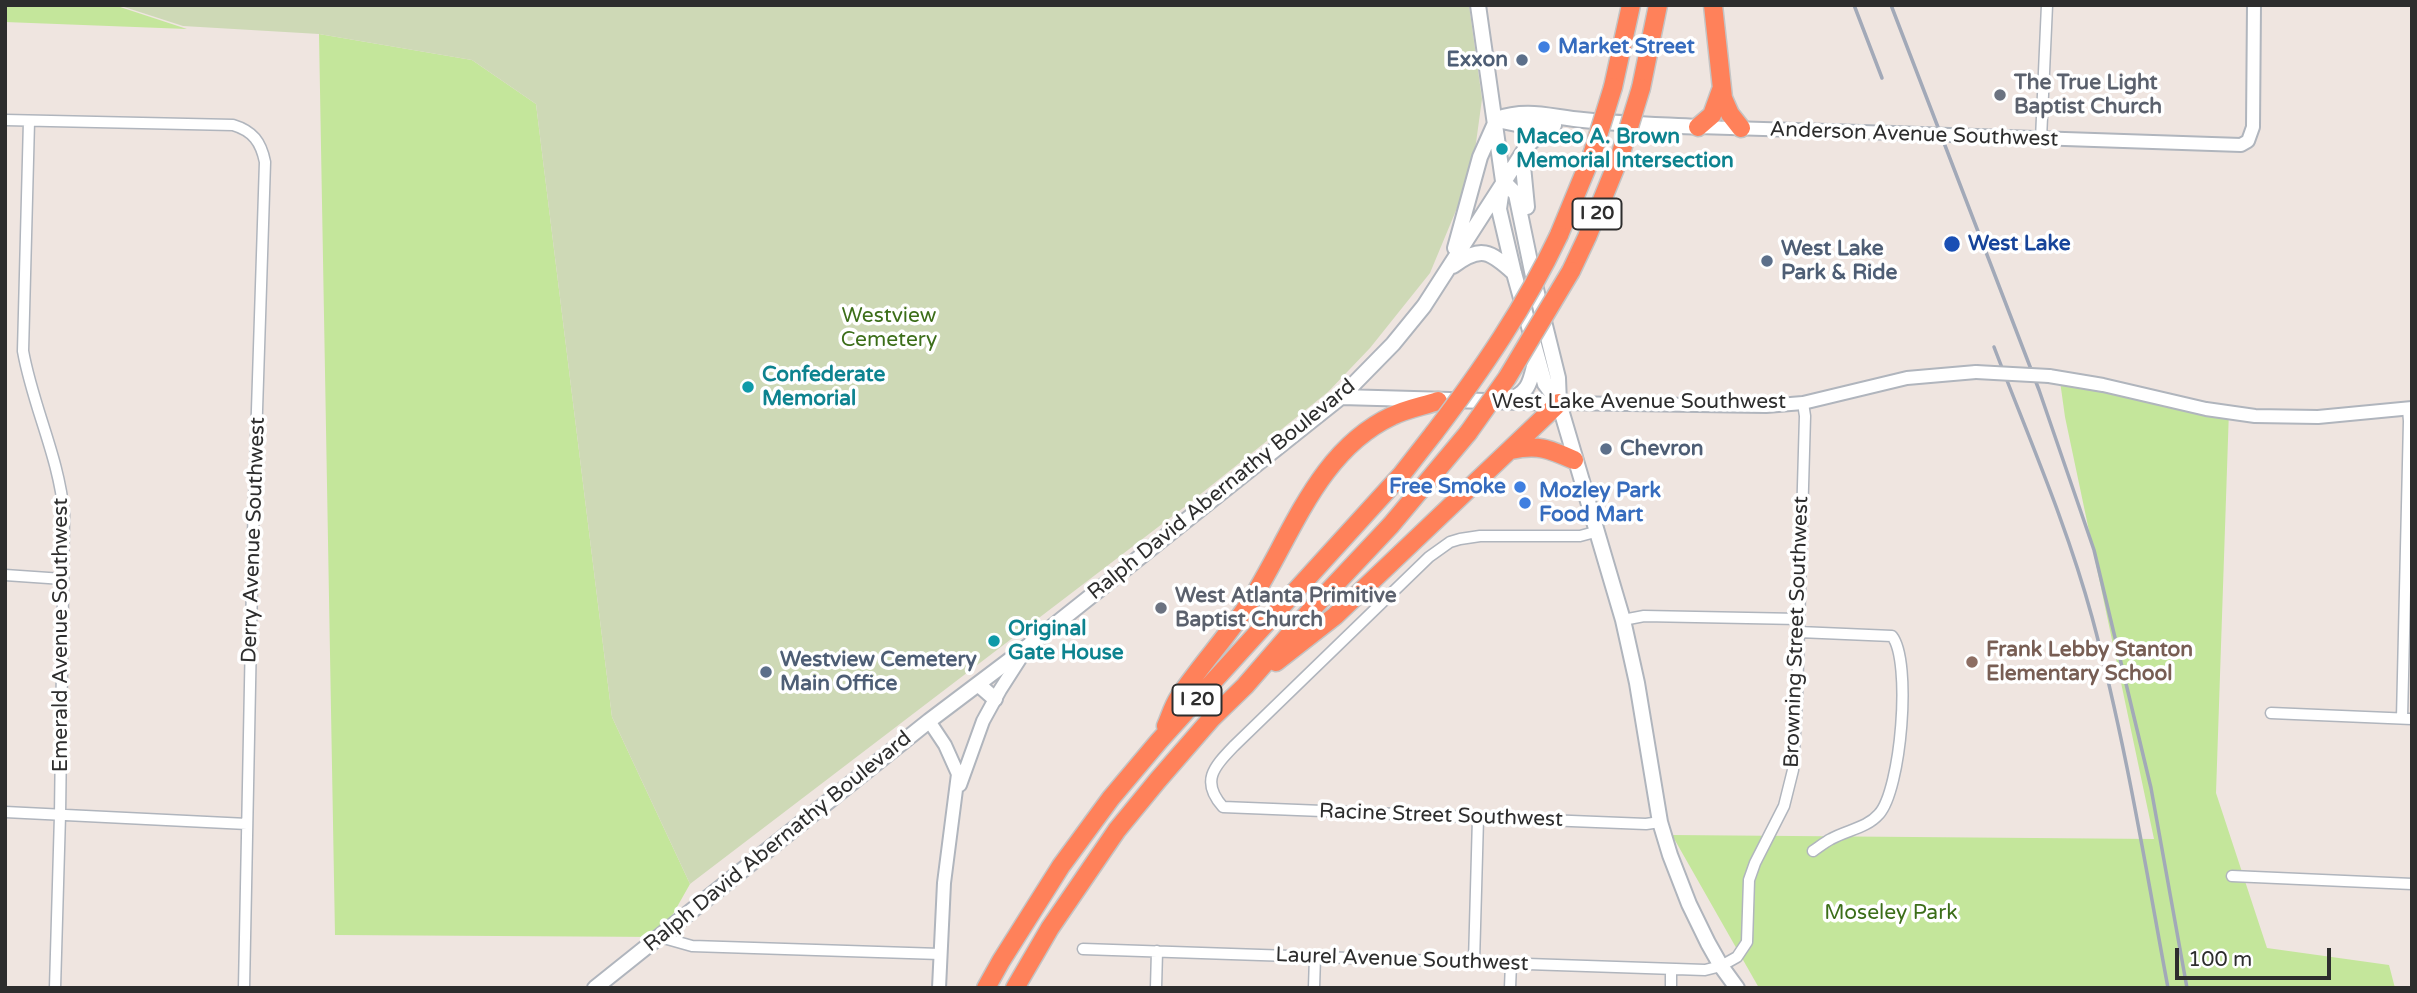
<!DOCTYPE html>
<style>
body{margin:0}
#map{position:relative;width:2417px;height:993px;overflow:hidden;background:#efe5e0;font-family:"Varela Round",sans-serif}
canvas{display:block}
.frame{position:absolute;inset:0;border:7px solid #2d2d2d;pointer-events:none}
.scale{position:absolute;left:2175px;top:948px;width:156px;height:32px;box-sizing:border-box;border:4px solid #2d2d2d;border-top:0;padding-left:9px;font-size:21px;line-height:24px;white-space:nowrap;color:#2d2d2d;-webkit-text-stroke:5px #fff;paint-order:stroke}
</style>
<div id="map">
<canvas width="2417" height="993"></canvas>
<div class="frame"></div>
<div class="scale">100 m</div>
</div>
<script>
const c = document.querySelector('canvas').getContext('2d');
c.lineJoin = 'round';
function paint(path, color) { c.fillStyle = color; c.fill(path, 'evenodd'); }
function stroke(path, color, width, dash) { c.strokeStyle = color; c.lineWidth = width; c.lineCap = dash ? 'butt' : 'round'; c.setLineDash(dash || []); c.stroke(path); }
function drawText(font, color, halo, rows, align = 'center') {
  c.font = font + ' "Varela Round",sans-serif'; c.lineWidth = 7; c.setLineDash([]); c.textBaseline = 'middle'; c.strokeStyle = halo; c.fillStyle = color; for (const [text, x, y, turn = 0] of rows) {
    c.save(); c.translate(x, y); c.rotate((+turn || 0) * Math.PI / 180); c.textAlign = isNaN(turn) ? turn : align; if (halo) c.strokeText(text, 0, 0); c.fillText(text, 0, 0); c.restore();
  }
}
paint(new Path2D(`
 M5,5h109l73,24 -182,-7z
 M319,34l153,26 64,44 76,613 78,167 -30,53 -325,-2z
 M2060,381l169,29 -13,383 51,155 122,17 6,23h-636l-87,-153 482,4 -89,-422z`), '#c4e69b');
paint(new Path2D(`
 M118,5h1351l13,94 -10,73 -42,101 -60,75 -42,44 -141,113 -497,379 -78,-167 -76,-613 -64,-44 -153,-26 -136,-8z`), '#ced9b6');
const minor = new Path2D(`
 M5,120l228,5c20,6 28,17 32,37l-12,372 -9,454
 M29,121l-6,230c10,56 36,106 41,163l-4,301 -5,173
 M2041,139l6,-134
 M1595,532l-15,4h-100l-20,3 -10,3 -21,15 -195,189c-20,21 -34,35 -11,61l423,17 14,-2
 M5,575l58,4
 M1623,620l21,-4 155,3
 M1799,632l93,4c20,25 9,154 -13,178 -12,14 -32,16 -48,25 -6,3 -12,8 -18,12
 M2271,713l141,6
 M2402,718l7,-297 -1,-12
 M5,812l242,12
 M2232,876l180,8
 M660,937l32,9 248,8
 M1083,949l622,21 16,-4 16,-9 10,-15 2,-62 6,-17 29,-57 9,-36 4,-74 8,-280 -2,-13
 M1474,962l4,-144
 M1156,988l1,-37
 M1314,988l1,-31
 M1510,988l1,-25
 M1671,988v-19`);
const tertiary = new Path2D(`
 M1698,127l196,6
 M1977,136l264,9 7,-4 5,-14 1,-122
 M2049,376l54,9 103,24 49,7 63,1 94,-9
 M1559,403l207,3 37,-3 104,-25 69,-6
 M929,721l16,24 13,29 -14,109 -5,105
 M960,785l23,-64 17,-31 25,-39`);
const secondary = new Path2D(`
 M1478,5l25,176 -4,28 15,64 31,111 13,18
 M1496,119c32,-11 54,-2 87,1 38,4 77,5 115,7
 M1497,120l29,6 28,-1
 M1526,151l-3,15 4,41
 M1503,181l13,13 18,87 24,97 1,25 64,217 14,63 23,139 10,33 19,49 19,39 13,23 16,22
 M1455,248l25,-91 16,-36
 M1453,266c28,-21 37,-15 61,7
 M1341,397l218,6
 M1507,401c24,-9 23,-20 29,-43
 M979,685l16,14
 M595,988l334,-267 98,-74 314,-250 52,-53 31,-38 103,-160 15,-14 12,-7`);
const motorway = new Path2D(`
 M1713,5l10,93 7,16 11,14
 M1613,87l18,-82
 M1641,88l17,-83
 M1698,127l14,-12 9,-25
 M1559,235l33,-80
 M1571,271l16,-34 33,-81
 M1511,450c27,-6 38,-1 63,10
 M1276,662l59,-46 224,-213
 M1166,726c4,-9 7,-20 13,-29 21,-31 46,-58 67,-89 44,-66 69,-156 146,-192 14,-7 31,-10 46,-15
 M986,988l15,-27 60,-95 50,-68 48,-57 243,-267 32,-41
 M1015,988l35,-60 67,-98 41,-50 53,-61 34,-33 66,-76 80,-85 77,-92`);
stroke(minor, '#b0b5bd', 13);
stroke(tertiary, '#b0b5bd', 16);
stroke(secondary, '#b0b5bd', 18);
stroke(motorway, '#c4c4c4', 21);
stroke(minor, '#fff', 10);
stroke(tertiary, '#fff', 12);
stroke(secondary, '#fff', 14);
stroke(motorway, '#ff815a', 18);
stroke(new Path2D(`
 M1854,5l28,73
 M1891,5l148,385 55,160 57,238 36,200
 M1994,347c34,89 73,178 98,270 33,122 53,247 76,371`), '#a2a9b8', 3.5);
const tertiaryBridge = new Path2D(`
 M1894,133l83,3
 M1976,372l73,4`);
const motorwayBridge = new Path2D(`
 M1592,155l21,-68
 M1620,156l21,-68
 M1434,433c48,-63 91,-126 125,-198
 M1468,433l39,-55 64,-107`);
stroke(tertiaryBridge, '#b0b5bd', 16, []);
stroke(motorwayBridge, '#c4c4c4', 21, []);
stroke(tertiaryBridge, '#fff', 12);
stroke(motorwayBridge, '#ff815a', 18);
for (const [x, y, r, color] of [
 [1544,47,7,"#3f7fe0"],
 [1522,60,7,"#5c6f8a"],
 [2000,95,7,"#6b7280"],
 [1502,149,7,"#0f9aa8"],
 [1952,244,9,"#1a4fb4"],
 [1767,261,7,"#5c6f8a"],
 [748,387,7,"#0f9aa8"],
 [1606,449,7,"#5c6f8a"],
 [1520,487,7,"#3f7fe0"],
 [1525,503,7,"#3f7fe0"],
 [1161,608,7,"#6b7280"],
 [994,641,7,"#0f9aa8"],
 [1972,662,7,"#8d6e63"],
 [766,672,7,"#5c6f8a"]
]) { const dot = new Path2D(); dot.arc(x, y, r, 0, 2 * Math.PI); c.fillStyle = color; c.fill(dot); stroke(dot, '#fff', 2.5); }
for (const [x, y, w] of [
 [1597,214,49],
 [1197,700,49]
]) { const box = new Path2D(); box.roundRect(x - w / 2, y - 15.5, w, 31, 5); c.fillStyle = '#fff'; c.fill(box); stroke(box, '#2d2d2d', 2); }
drawText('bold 19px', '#2d2d2d', null, [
 ["I 20",1597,214],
 ["I 20",1197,700]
]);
drawText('bold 21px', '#366cbe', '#fff', [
 ["Market Street",1558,47],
 ["Free Smoke",1506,487,"right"],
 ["Mozley Park",1539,491],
 ["Food Mart",1539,515]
], 'left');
drawText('bold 21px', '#4e5e75', '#fff', [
 ["Exxon",1508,60,"right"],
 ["West Lake",1781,249],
 ["Park & Ride",1781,273],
 ["Chevron",1620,449],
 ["Westview Cemetery",780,660],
 ["Main Office",780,684]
], 'left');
drawText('bold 21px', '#5b616d', '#fff', [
 ["The True Light",2014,83],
 ["Baptist Church",2014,107],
 ["West Atlanta Primitive",1175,596],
 ["Baptist Church",1175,620]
], 'left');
drawText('21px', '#2d2d2d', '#fff', [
 ["Anderson Avenue Southwest",1914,135,2],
 ["West Lake Avenue Southwest",1639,402],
 ["Ralph David Abernathy Boulevard",1222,490,-39],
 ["Derry Avenue Southwest",254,540,-88],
 ["Browning Street Southwest",1797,632,-88],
 ["Emerald Avenue Southwest",61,635,-90],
 ["Racine Street Southwest",1441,816,2],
 ["Ralph David Abernathy Boulevard",778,842,-39],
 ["Laurel Avenue Southwest",1402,960,2]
]);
drawText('bold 21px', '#0d838f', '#fff', [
 ["Maceo A. Brown",1516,137],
 ["Memorial Intersection",1516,161],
 ["Confederate",762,375],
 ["Memorial",762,399],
 ["Original",1008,629],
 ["Gate House",1008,653]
], 'left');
drawText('bold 21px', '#164399', '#fff', [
 ["West Lake",1968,244]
], 'left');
drawText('21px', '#3c6e19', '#fff', [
 ["Westview",889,316],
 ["Cemetery",889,340],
 ["Moseley Park",1891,913]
]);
drawText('bold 21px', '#785e54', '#fff', [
 ["Frank Lebby Stanton",1986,650],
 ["Elementary School",1986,674]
], 'left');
</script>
